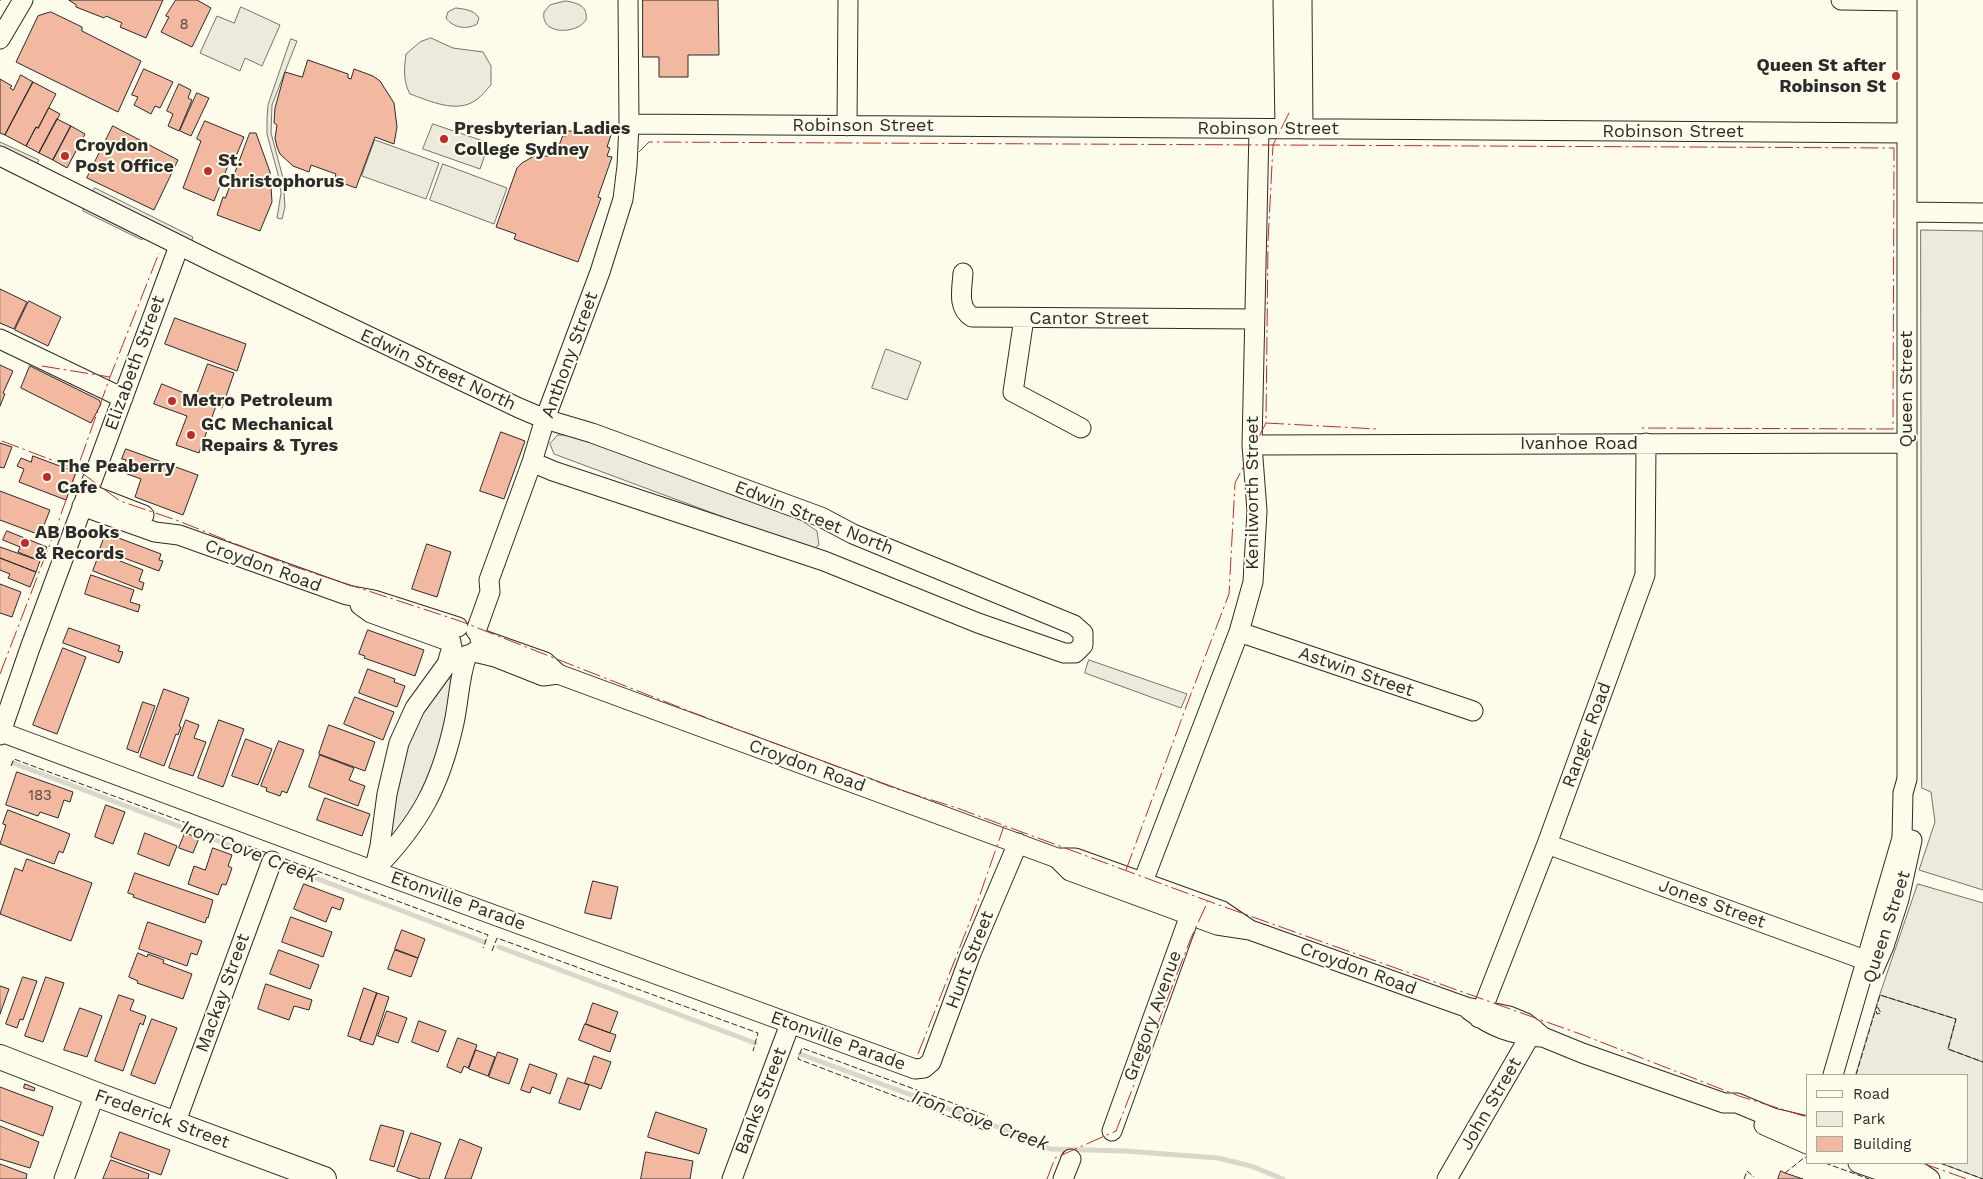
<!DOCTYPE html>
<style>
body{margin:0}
#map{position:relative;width:1983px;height:1179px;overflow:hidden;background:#fdfbea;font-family:"Work Sans",sans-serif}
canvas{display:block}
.legend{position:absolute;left:1806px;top:1074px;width:162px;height:90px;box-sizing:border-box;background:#fdfbea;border:1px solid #a9a89e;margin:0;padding:6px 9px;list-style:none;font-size:15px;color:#2b2b2b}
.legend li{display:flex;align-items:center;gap:10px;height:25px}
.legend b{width:25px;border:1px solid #a9a89e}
</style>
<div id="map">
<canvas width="1983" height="1179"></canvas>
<ul class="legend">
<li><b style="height:6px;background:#fdfbea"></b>Road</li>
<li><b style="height:14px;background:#ecebdb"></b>Park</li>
<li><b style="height:14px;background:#f2b8a0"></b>Building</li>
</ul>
</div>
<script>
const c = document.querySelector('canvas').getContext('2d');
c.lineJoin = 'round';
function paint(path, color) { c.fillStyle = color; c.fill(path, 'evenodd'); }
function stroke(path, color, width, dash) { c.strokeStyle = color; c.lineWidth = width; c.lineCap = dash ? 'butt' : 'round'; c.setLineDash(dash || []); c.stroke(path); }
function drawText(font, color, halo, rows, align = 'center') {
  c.font = font + ' "Work Sans",sans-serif'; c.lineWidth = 4; c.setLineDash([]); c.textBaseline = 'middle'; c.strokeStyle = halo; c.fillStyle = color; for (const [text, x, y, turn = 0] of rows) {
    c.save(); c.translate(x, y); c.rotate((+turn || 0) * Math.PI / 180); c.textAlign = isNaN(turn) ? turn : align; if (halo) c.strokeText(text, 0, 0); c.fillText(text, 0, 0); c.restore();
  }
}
const green = new Path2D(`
 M566,1c12,2 22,5 20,19 -10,15 -46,15 -42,-8l6,-7z
 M456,8c9,1 18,2 23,10l-2,6c-10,6 -24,4 -31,-6l2,-6z
 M431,38l22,10 30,4 8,14v19c-5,5 -9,11 -15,15 -19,14 -46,1 -66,-6 -7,-13 -6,-25 -4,-40l14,-12z
 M433,124l56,19 -9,26 -57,-20z
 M375,140l64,23 -13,36 -64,-23z
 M443,164l64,24 -13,36 -64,-24z
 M1921,230l62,1v659l-64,-20 16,-48 -4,-30 -9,-4z
 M558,435h12l231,85 16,11 2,14 -7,5 -258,-96 -4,-10z
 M1089,660l98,34 -6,14 -96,-35z
 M450,679l4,6v8l-27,97 -31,46 -6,-1 6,-58 21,-58 26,-39z
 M1880,995l76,24 -8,30 35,13v117l-43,-16h27v-88h-111z`);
paint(green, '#ecebdb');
stroke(green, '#74746e', 1);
const parking = new Path2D(`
 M241,7l39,18 -18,41 -17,-8 -5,13 -40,-18 17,-37 17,7z
 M291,39l6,2 -25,64 -1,28 12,45 2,29 -3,12 -5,-1 4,-25 -2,-15 -12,-44v-17l1,-12z
 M0,142l39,18 -3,6 -36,-18z
 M95,188l98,49 -2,5 -99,-49z
 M86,207l58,28 -2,5 -59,-29z
 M886,349l35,13 -14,38 -35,-12z
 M1918,884l65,19v159l-35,-13 8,-30 -76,-24z`);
paint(parking, '#eceadb');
stroke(parking, '#74746e', 1);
stroke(new Path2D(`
 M13,763l255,97
 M276,863l208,79
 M499,947l256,96
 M800,1054l198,73 52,22 75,2 93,7 33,8 32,13`), '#d8d7c9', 5);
const building = new Path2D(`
 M69,0h94l-17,38 -26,-11 2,-4 -16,-7 -2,2 -28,-11v-2z
 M176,0h21l14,8 -19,39 -31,-15 8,-15 -3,-1z
 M643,0h75l1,55h-31v22h-29v-20h-16z
 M51,12l31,15v4l59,30 -23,51 -102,-50 22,-46z
 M308,60l40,14v4l3,1 3,-10 19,7 7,5 14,22 3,24 -3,17 -19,-7 -19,51 -22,-8 2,-6 -25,-9 -2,7 -16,-6 -13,-12 -3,-7 -2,-9 2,-13 -3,-2 1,-15 10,-36 17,5z
 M144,69l29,13 -13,26 -5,-2 -4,8 -17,-9 4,-8 -6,-2z
 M21,75l12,7 -28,53 -5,-2v-54l12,7 -2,2 3,2z
 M33,82l23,12 -18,34 -2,-1 -10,19 -21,-11z
 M179,84l12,6 -3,8 4,2 -13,31 -11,-5 5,-12 -6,-3z
 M197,93l12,5 -18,38 -11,-5z
 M49,108l11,6 -21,39 -13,-7 10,-19 2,1z
 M57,119l14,7 -18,34 -14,-7z
 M205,121l39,16 -7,17 -4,-1 -19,48 -31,-13 18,-47 -4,-2z
 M71,126l14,8 -18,34 -14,-8z
 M113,126l65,34 -24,50 -67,-32z
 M567,131l45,1 -5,15 3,1 -3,8 5,1 -14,40 3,1 -23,64 -64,-23 2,-5 -20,-7 21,-59 5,-5 12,-7h21l8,-21 2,1z
 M250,133h6l14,39 2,30 -12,29 -43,-16 6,-18 2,1z
 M0,289l27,13 -13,27 -14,-6z
 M29,301l32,16 -13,29 -33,-16z
 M175,318l71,26 -9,27 -72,-27z
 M208,364l26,9 -12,35 -27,-9z
 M0,365l13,6 -10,22 2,1 -5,12z
 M30,366l69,34 2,4 -10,19 -70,-35z
 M162,384l54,22 -17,47 -23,-8 11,-29 -33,-12z
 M501,432l24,9 -21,58 -24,-8z
 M0,443l12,4 -8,21 -4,-1z
 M126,449l72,26 -15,40 -48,-18 6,-18 -19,-7 4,-12 -4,-1z
 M33,456l43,16 -10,28 -47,-18 5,-13 -7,-3 4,-8 10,4z
 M0,491l50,19 -10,25 -40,-15z
 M7,531l40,16 -7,14 -22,-9 2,-5 -17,-7z
 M105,536l9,4 2,-3 45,17 -2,6 4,1 -4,10 -59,-22z
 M427,544l24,8 -14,45 -25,-8z
 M0,547l40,14 -4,11 -36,-14z
 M100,553l43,17 -4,11 5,2 -2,7 -49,-19z
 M0,558l36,14 -6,15 -22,-9 2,-4 -10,-4z
 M91,575l43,15 -4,12 10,3 -2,7 -53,-18z
 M0,584l21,8 -9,25 -12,-4z
 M69,628l51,18 -2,5 5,1 -4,11 -56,-20z
 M368,630l56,20 -9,26 -51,-18 1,-2 -6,-2z
 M63,648l23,9 -29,77 -24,-9z
 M368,669l27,10 -1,3 11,4 -8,21 -38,-14z
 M164,689l25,9 -10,28 2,1 -3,8 -2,-1 -12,32 -24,-9z
 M355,697l39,15 -11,28 -39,-16z
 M143,702l12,4 -17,47 -11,-4z
 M186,720l13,5 -5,13 12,4 -13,34 -24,-8z
 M219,720l25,9 -21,58 -25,-9z
 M329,725l46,17 -10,29 -46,-17z
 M246,739l26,10 -14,36 -26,-9z
 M279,741l25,9 -17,43 -5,-2 -2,5 -14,-5 1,-3 -6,-2z
 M320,755l34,13 -5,12 16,6 -7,20 -49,-19z
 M17,772l56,20 -3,10 -6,-2 -6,18 -18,-6 -2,4 -32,-11z
 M325,798l45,16 -8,22 -45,-16z
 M106,805l19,7 -12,32 -18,-7z
 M8,810l62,24 -7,19 -4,-2 -5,13 -54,-20 6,-19 -3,-1z
 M145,833l32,13 -8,20 -31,-12z
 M185,833l14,5 -6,15 -14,-5z
 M213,848l19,7 -4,11 4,2 -6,17 -4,-1 -4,11 -30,-11 6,-18 11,4z
 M27,859l65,24 -21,58 -71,-27 15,-46 7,3z
 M135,873l78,27 -5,18 -1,-1 -2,6 -72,-26 1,-2 -6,-2z
 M593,881l25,6 -7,32 -26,-6z
 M304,884l40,15 -4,11 -8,-3 -6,15 -32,-13z
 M291,917l41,15 -9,25 -41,-15z
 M148,922l54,19 -5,14 -6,-2 -4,13 -48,-17z
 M402,930l23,9 -7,19 -23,-9z
 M279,950l40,15 -9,24 -40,-15z
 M395,950l23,8 -7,19 -23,-8z
 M138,953l9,4 1,-3 16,6 -1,3 29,11 -9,25 -46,-16 1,-2 -9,-4z
 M23,977l14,4 -14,39 -3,-1 -3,9 -11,-4z
 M46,977l18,6 -21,59 -18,-6z
 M266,984l46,16 -3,10 -15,-4 -5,14 -31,-11z
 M0,986l9,3 -9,25z
 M364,988l13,5 -17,47 -12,-4z
 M377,993l12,4 -16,48 -13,-4z
 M119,995l15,5 -4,10 16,6 -3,9 -3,-2 -17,48 -28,-10z
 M593,1003l25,9 -8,21 -24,-9z
 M80,1008l22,8 -15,41 -23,-7z
 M387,1011l20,7 -9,25 -20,-7z
 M152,1019l25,9 -22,56 -24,-9z
 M419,1021l27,10 -8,21 -26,-10z
 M585,1024l31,11 -6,17 -31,-12z
 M458,1038l19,7 -9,23 -4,-2 -3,7 -14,-6z
 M476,1050l19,7 -7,19 -19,-7z
 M498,1052l20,7 -9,25 -20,-7z
 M594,1056l17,6 -10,27 -16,-6z
 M530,1064l27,10 -7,20 -18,-7 -2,6 -9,-3z
 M568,1078l21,7 -9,25 -21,-7z
 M25,1084l10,4 -1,3 -10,-3z
 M0,1087l53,20 -10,29 -43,-16z
 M656,1112l51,17 -8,25 -51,-17z
 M381,1125l23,6 -10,36 -24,-7z
 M0,1126l39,16 -9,26 -30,-9z
 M120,1132l50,18 -9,25 -50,-18z
 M411,1133l30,10 -12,36h-8l-24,-8z
 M460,1139l22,9 -11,31h-26z
 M646,1152l47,9 -3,18h-49z
 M111,1160l38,14 -1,5h-45z
 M0,1164l27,10 -1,5h-26z
 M1781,1171l4,2 18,6h-25z`);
paint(building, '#f2b8a0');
stroke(building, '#2b2b2b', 1);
const minor = new Path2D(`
 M1283,0l2,129
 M1302,0l1,129
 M1841,0l66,1
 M0,39l23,-39
 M629,124l1278,9
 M847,126l1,-126
 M0,156l211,105 308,147 26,11 47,14 229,84 32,17 221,91 9,8v12l-8,8h-11l-86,-30 -154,-62 -271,-90 -21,-9
 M1908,212l75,1
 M963,273c-1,16 -6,35 9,44l282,2
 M1024,318l-11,74 68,36
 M0,339l123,59
 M1252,445l654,-2
 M87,493l57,22
 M82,506l73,26 24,3 168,60 27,5 84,27
 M360,605l11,8 80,29
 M476,631l14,-39 -1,-12 43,-118 13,-43 55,-147 23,-73 4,-33 2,-42 -1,-124
 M1239,632l234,79
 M480,639l65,23 13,12 499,184h18l147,53 28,19
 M474,652l21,5 48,19 15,-2
 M1,732l373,139 541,198 9,-1 7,-6 39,-106 48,-113
 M0,735l30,-87 149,-402
 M1547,844l329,120
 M1057,858l13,13 147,54 33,5 216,77 43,9 17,7 17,14 39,16 142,50h13l36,15 34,8
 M375,869c45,-46 65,-83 79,-146 5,-23 5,-46 13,-68
 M374,871l6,-25 7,-52 12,-51 16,-35 32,-44 5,-17
 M1139,892l100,-260 14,-50 4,-71 -5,-66 7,-316
 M1874,969l10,-23 15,-47 13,-59
 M1469,1010c24,18 42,24 71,27
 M1479,1018l68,-174 98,-269 1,-132
 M1833,1075l69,-237 1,-45 4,-14v-779
 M175,1124l97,-263
 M1764,1125l43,19
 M1112,1131l82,-227
 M1858,1163l46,16
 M1900,1163l14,5 16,11
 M64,1179l31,-85
 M732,1179l58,-155
 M1063,1179l8,-20
 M1447,1179l87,-150`);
const major = new Path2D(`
 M0,1057l95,37 229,85`);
stroke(minor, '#2b2b2b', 21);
stroke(major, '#2b2b2b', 26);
stroke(minor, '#fdfbea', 19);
stroke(major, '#fdfbea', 24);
stroke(new Path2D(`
 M0,1v-1
 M11,766l3,-7 256,95
 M277,856l211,79 -5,13
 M492,951l5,-13 261,95 -5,18
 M1876,1011l1,3 4,-1 -4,-7
 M1856,1075l24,-80 76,24 -8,30 35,13
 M984,1130l-186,-71 4,-11 186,68
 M1825,1163l44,16
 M1940,1163l43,16
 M1785,1173l20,-16 2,1
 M1744,1179l3,-8 7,6`), '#2b2b2b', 1, [6, 2.5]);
stroke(new Path2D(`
 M639,152l10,-10 1245,6 -1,281 -254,-1
 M42,366l68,11
 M1266,423l111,6
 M2,441l76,29 42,31 56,19 110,44 174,57 234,92 203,76 60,19 251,93 375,134 156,61 68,21
 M0,674l56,-146 54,-151 49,-124
 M1126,870l63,-171 40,-105 6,-111 31,-60 2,-181 5,-97 18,-36
 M918,1054l58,-148 28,-80
 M1922,1163l45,16
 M1047,1179l8,-21 61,-27 75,-193 17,-37`), '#c62828', 1, [18, 4, 2.5, 4]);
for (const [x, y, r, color] of [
 [1896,76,5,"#c62828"],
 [444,139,5,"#c62828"],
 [65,156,5,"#c62828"],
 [208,171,5,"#c62828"],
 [172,401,5,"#c62828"],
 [191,435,5,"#c62828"],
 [47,477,5,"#c62828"],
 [25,543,5,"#c62828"]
]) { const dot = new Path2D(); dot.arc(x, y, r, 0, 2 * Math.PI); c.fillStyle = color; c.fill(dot); stroke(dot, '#fdfbea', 2); }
drawText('15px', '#5d4e48', null, [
 ["8",184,25],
 ["183",40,796]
]);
drawText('bold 18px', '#2b2b2b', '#fdfbea', [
 ["Queen St after",1886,66,"right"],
 ["Robinson St",1886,87,"right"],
 ["Presbyterian Ladies",454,129],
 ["College Sydney",454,150],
 ["Croydon",75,146],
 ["Post Office",75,167],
 ["St.",218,161],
 ["Christophorus",218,182],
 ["Metro Petroleum",182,401],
 ["GC Mechanical",201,425],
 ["Repairs & Tyres",201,446],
 ["The Peaberry",57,467],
 ["Cafe",57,488],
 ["AB Books",35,533],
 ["& Records",35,554]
], 'left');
drawText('18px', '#2b2b2b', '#fdfbea', [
 ["Robinson Street",863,126],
 ["Robinson Street",1268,129],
 ["Robinson Street",1673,132],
 ["Cantor Street",1089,319],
 ["Anthony Street",570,355,-70],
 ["Elizabeth Street",135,363,-70],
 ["Edwin Street North",438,370,25],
 ["Queen Street",1907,389,-90],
 ["Ivanhoe Road",1579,444],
 ["Kenilworth Street",1253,493,-90],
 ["Edwin Street North",814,518,22],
 ["Croydon Road",263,566,20],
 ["Astwin Street",1356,672,19],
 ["Ranger Road",1587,735,-70],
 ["Croydon Road",807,766,20],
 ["Etonville Parade",458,901,20],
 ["Jones Street",1712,904,20],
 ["Queen Street",1887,927,-72],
 ["Hunt Street",970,960,-69],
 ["Croydon Road",1358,969,20],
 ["Mackay Street",223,993,-70],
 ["Gregory Avenue",1153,1016,-70],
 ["Etonville Parade",838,1041,20],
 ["Banks Street",761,1101,-69],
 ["John Street",1491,1104,-60],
 ["Frederick Street",162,1119,20]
]);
drawText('italic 19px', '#2b2b2b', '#fdfbea', [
 ["Iron Cove Creek",249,852,21],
 ["Iron Cove Creek",980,1121,20]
]);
</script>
